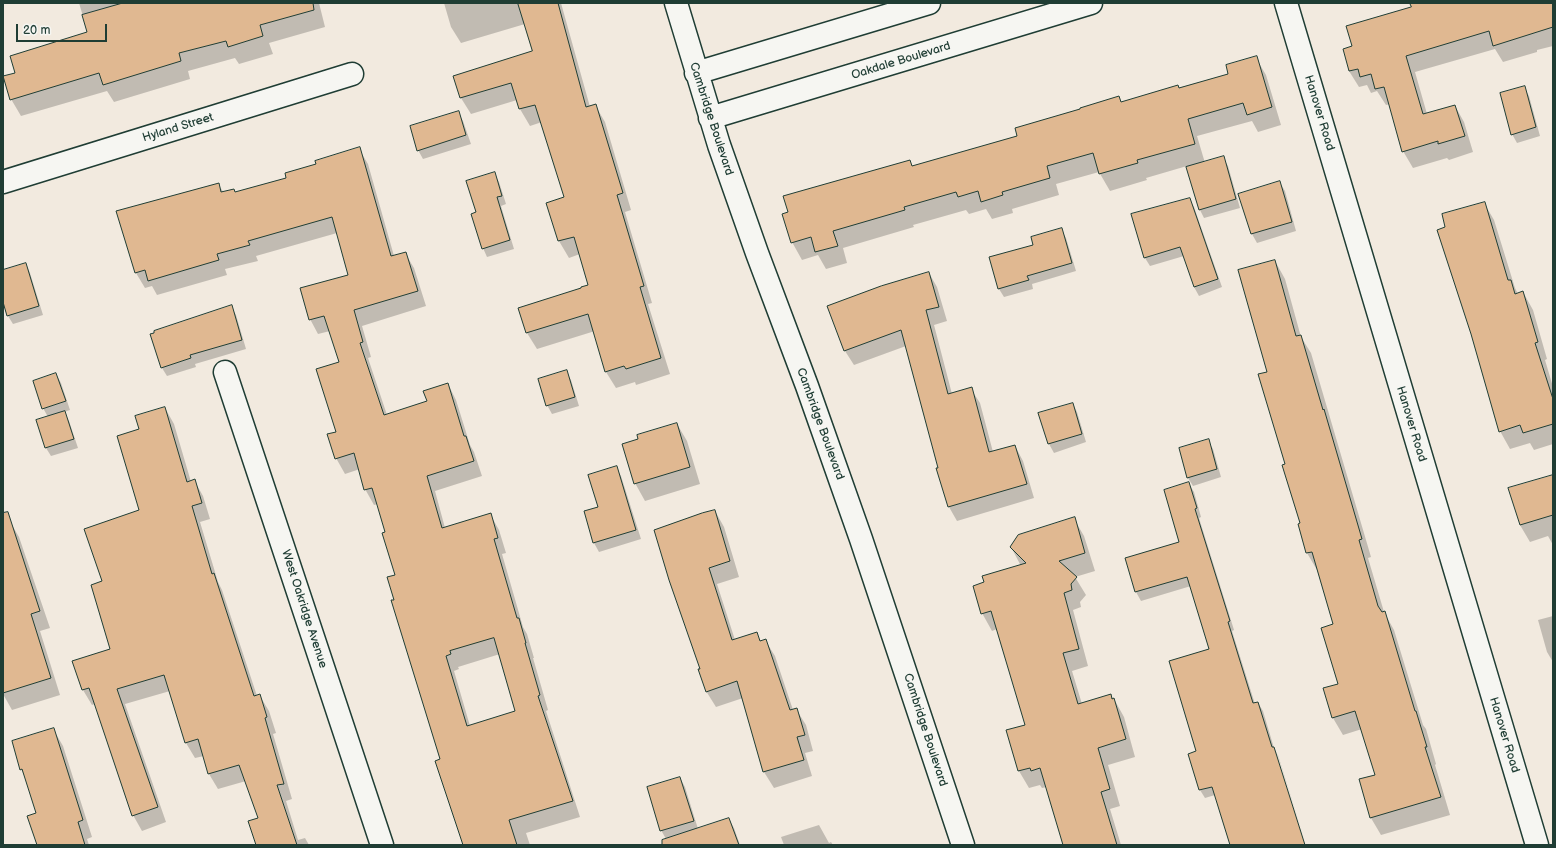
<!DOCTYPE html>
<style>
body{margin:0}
#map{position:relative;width:1556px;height:848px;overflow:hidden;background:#f2eadf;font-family:"Balsamiq Sans",sans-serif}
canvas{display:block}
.frame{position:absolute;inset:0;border:4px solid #1f3d34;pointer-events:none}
.scale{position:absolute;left:16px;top:24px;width:91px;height:18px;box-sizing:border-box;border:2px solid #1f3d34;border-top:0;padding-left:5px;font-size:12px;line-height:14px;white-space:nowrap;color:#1f3d34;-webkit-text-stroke:3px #f6f6f2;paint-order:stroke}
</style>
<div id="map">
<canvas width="1556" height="848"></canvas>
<div class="frame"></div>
<div class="scale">20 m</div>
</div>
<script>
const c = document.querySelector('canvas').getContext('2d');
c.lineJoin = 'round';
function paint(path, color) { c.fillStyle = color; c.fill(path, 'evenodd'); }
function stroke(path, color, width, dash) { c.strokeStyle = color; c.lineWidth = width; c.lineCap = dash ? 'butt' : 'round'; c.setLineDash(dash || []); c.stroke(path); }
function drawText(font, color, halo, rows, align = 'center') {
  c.font = font + ' "Balsamiq Sans",sans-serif'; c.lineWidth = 3; c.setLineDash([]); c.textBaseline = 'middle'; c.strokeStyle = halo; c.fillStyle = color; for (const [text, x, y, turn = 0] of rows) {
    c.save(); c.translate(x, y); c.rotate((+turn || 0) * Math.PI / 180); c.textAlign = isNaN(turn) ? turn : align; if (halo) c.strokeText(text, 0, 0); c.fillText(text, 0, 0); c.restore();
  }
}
paint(new Path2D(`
 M79,3h240l6,24 -56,16 4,11 -34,10 -4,-6 -47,13 2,8 -76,23 -7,-11 -86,25 -10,-17 5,-26 72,-40z
 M444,3h117l29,104 5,-2 10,17 26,88 -6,2 27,91 -4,1 22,70 -34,11 -1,-3 -19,6 -10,-16 -11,-41 -58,18 -10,-16 62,-48 -9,-31 -11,4 -10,-17 -11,-38 17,-5 -23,-76 -12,4 -10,-17 -3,-9 -46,14 -10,-16 -7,-22 80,-24 -9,-28 -64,19 -10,-16z
 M1427,3h126v43l-16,4v2l-34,10 -8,-13 -80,23 12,42 28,-8 9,16 9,30 -24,8 -2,-2 -34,10 -10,-17 -13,-47 -4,1 -9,-14 -6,2 -4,-8 -8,2 -10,-16 -5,-21 9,-3z
 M1256,58l10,17 15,50 -23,7 -6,-11 -55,15 8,27 18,-5 5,8 12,42 -36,10 -4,-8 -13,-44 -41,12 1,2 -37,11 -11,-19 -43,12 3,11 -47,14 1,4 -21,6 -6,-10 -17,5 -3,-4 -53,15 1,2 -71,21 4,15 -21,6 -8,-14 -16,5 -10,-18 118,-81 3,6 105,-31 100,-39 4,6 108,-29z
 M1524,87l5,9 11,40 -23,7 -5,-9z
 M458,112l5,9 8,23 -48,15 -5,-9z
 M359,149l9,15 26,92 11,-3 9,15 12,38 -64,20 9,31 -3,1 19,57 41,-13 20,-18 8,16 14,45 4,7 8,24 -47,15 10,37 45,-14 9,16 7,23 -4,1 21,73 4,7 7,24h-1l15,52 -2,1 34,106 -54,16 4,12h-66l-69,-245 1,-24 -10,-43 -8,-29 -4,1 -9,-16 -5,-20 -15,5 -9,-16 4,-95 -10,-32 -12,3 -8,-15 40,-44 -13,-42 -81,23 2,5 -33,8 2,6 -70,20 -5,-9 -7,2 -9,-15 -19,-61 101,-28 6,9h11l52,-15zM500,654l16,58 -46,14 -16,-55 5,-2 -1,-2z
 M494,173l5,9 7,22 -5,2 13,43 -27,8 -4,-9z
 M1280,183l5,8 11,40 -39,12 -5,-9 -13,-40z
 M1189,199l5,8 28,80 -23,9 -5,-9 -10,-31 -34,10 -5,-8z
 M1484,203l10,17 21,68 3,6 5,-2 10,18 14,49 -2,1 8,27v57l-19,6 -4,-7 -20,6 -10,-18 -53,-203z
 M1061,229l5,9 10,33 -44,13 1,5 -29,8 -5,-8 35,-44z
 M1275,261l10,18 16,58 10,16 60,204 -3,1 16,54 10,18 29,95 3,4 10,35 -1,1 15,50 -69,20 -10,-17 -11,-38 16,-4 -14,-47 -19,6 -10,-17 6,-33 -5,-61 -17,-54 -10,-17 -21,-88 -18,-93z
 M26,264l4,9 13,42 -30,9 -5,-8 -5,-18v-27z
 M929,273l8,14 10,34 -13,4 18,69 19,-5 9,14 13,49 22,-6 8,15 11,37 -77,23 -8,-14 -43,-161 -52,19 -9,-14z
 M231,306l5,9 10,34 -51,15 1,3 -29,9 -5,-8z
 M566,371l5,9 8,26 -27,8 -5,-9z
 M56,374l5,9 9,27 -6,2 5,9 9,27 -27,8 -5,-8 -8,-27 10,-4 -5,-9z
 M1073,404l4,8 9,30 -32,11 -5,-9 -9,-30z
 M165,408l9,16 17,58 3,-2 9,16 7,23 -10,3 18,60 4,8 35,106h3l9,15 7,22 -3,1 19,65 -6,2 12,39 7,-2 4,7h-52l2,-27 -13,-37 -28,8 -9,-15 -5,-18 -9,2 -9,-15 -16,-52 -45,13 41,118 -24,9 -9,-16 -38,-111 -3,1 -9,-15 28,-40 -7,-68 36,-71v-81z
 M677,424l10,17 13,43 -55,17 -10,-18 5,-43z
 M1208,441l5,8 8,28 -28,9 -5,-8z
 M616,467l5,9 20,63 -42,13 -5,-9 -9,-31 14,-4z
 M1553,476v69l-5,-9 -18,6 -10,-17z
 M1189,484l5,8 7,25 -2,1 35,112 -2,1 23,73 3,-1 5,8 11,37 4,8 28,89 -28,-90 -3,-3 29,93h-73l-16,-50 -10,3 -5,-8 -10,-35 7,-3 14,-102 -20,-64 -50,15 -5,-9 -10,-34 55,-16z
 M715,511l9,16 15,50 -22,7 18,56 21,-7 5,9 4,-2 10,16 18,54 3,-1 10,16 7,26 -8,2 7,23 -38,12 -10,-16 -21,-74 -27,9 -10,-16 -5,-22 -31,-90z
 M3,518l6,2 10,17 31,91 -10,3 20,64 -48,15 -9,-16z
 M1074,519l10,17 11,35 -20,6 11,18 -6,7 1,5 -8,3 15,56 -16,5 10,33 28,-9 4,4 10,18 11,40 -27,8 12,41 -10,3 11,36h-56l-18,-58 -5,1 -2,-3 -11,3 -10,-17 -12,-40 19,-6 -29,-96 -5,2 -10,-18 3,-30 36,-17 -10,-19z
 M1553,616v46l-6,-10 -9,-32z
 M53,729l10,17 29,91 -5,2 2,6h-51l-1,-31 -12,-37 -4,-8z
 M680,778l5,9 13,42 -32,10 -5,-9z
 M729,819l5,9 6,17h-34z
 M819,825l10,18 2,-1 2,3h-49l-3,-8z`), '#0003');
const building = new Path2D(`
 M123,3h190l1,7 -54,15 3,11 -35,11 -2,-6 -47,12 2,8 -78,24 -4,-12 -89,27 -7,-24 12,-3 -5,-17 77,-24 -5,-17z
 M518,3h40l28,104 10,-3 27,89 -6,2 27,91 -4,1 21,71 -35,11 -2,-3 -19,6 -17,-58 -62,19 -8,-25 63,-20v-1l7,-2 -14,-48 -16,4 -12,-38 18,-6 -29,-92 -16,4 -8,-26 -51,15 -7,-22 79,-25z
 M1410,3h143v24l-60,19 -4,-15 -83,25 17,58 32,-9 10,31 -27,8v-3l-36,11 -18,-65 -9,2 -4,-15 -11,3 -2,-8 -9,2 -6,-22 9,-3 -6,-20 65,-19z
 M1257,56l15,51 -25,8 -4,-12 -55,16 7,25 -58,16 1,3 -39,11 -6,-21 -46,13 3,12 -48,14 1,3 -22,7 -3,-11 -20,6 -2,-5 -52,15 1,3 -72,21 5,15 -23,6 -4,-15 -20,6 -9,-29 6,-2 -5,-16 127,-36 2,6 105,-30 -2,-8 65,-19v-1l39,-12 2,6 57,-17 1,3 49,-14 -2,-9z
 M1525,86l11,41 -25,8 -11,-42z
 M459,111l7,24 -49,16 -7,-25z
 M360,147l31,109 15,-4 12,39 -64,19 9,32 -3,1 24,72 43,-14 -4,-10 25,-8 16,53h2l8,25 -47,15 15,52 49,-15 7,25 -4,1 23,79h2l7,25h-1l15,52 -2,1 35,105 -64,19 8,25h-54l-28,-84 5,-2 -49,-159h3l-7,-23 8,-2 -13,-42 3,-1 -13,-44 -8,2 -10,-37 -19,6 -8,-25 9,-2 -20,-63 23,-7 -15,-46 -15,4 -9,-32 48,-13 -16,-58 -84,24 2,4 -33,9 2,6 -71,21 -3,-11 -10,3 -19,-62 103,-28 2,9 13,-3 1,3 51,-14 -1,-5 31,-9 -1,-3zM494,638l21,73 -48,15 -21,-70 5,-2 -1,-3z
 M1224,156l12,43 -37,11 -13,-43z
 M495,172l7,24 -5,1 13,43 -28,9 -11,-35 5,-2 -10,-31z
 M1280,181l12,41 -41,12 -13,-40z
 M1190,198l28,81 -24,8 -14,-40 -36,11 -13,-44z
 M1485,202l23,78h3l4,14 8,-3 15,51 -3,1 18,56v25l-30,9 -3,-8 -21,7 -28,-98 -34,-104 8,-3 -3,-13z
 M1062,228l10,35 -45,13 2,4 -31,9 -9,-32 44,-12 -2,-8z
 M1275,260l21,76 5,-1 22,75 1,-1 38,130 -3,1 19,66 4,6 3,-1 30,100h1l11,36h-2l16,50 -71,21 -11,-39 16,-4 -20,-64 -23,7 -9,-30 15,-4 -17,-56 12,-4 -21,-72 -6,1 -8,-29 2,-1 -18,-58 3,-1 -27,-90 9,-2 -29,-102z
 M26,263l13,43 -32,10 -4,-14v-32z
 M929,272l10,35 -13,3 22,84 24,-7 17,65 26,-7 12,39 -79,23 -12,-39h2l-37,-138 -57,21 -17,-45 54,-20z
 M232,305l10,35 -52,15 1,3 -30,10 -11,-34 4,-1v-2z
 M567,370l8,27 -29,9 -8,-27z
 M56,373l10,28 -24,8 -9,-28z
 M1073,403l9,31 -34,10 -10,-31z
 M165,407l22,75 8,-3 7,24 -10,3 20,68 2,-1 40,123 6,-2 7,23 -2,1 19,66 -7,1 20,60h-41l-8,-24 10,-3 -19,-53 -31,9 -10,-35 -13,4 -21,-68 -47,14 41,118 -26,9 -43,-128 -7,2 -10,-29 38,-12 -19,-64 11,-4 -18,-52 55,-19 -22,-74 22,-7 -4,-13z
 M65,411l9,28 -29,9 -9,-28z
 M677,423l13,44 -56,17 -12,-40 16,-5 -1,-4z
 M1209,439l8,30 -30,9 -8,-30z
 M617,466l19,64 -43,13 -9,-32 14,-4 -10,-32z
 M1553,475v40l-33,10 -12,-37z
 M1189,482l8,26 -2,1 35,112 -2,1 25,81 5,-1 14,45h2l31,98h-75l-18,-58 -13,3 -11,-36 8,-3 -27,-90 40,-12 -22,-72 -52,15 -10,-34 54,-16 -15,-52z
 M715,510l15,51 -21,7 23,72 25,-8 3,9 6,-2 24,71 7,-2 8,27 -8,2 7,23 -41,12 -26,-91 -31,11 -8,-23h2l-31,-89 -15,-50 48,-17z
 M8,512l32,99 -9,3 20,64 -48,15v-180z
 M1075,517l10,36 -26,8 18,16 -6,7 1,6 -8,3 15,56 -16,4 15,51 33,-10 1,5 2,-1 12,41 -28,9 12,41 -9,3 16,53h-54l-23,-77 -9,3 -1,-3 -12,3 -12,-41 19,-5 -34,-114 -10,3 -8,-28 11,-4 -2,-6 44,-13 -16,-16 8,-12z
 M54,728l29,92 -5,2 7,23h-48l-10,-29 9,-3 -14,-44 -2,1 -8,-29z
 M680,777l14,44 -34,10 -13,-44z
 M729,818l10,27h-77v-5z`);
paint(building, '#e0b891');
stroke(building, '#1f3d34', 1);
const street = new Path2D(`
 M676,3l43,142 38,108 50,133 54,153 102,306
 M1286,3l251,842
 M696,73l233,-70
 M710,118l381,-115
 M3,182l349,-108
 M225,372l157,473`);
stroke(street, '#1f3d34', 25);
stroke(street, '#f6f6f2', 22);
drawText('12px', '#1f3d34', '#f6f6f2', [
 ["Oakdale Boulevard",901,61,-17],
 ["Hanover Road",1319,113,73],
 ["Cambridge Boulevard",711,119,72],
 ["Hyland Street",178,128,-17],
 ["Cambridge Boulevard",820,424,70],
 ["Hanover Road",1411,424,73],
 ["West Oakridge Avenue",304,609,72],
 ["Cambridge Boulevard",925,730,72],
 ["Hanover Road",1504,735,73]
]);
</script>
